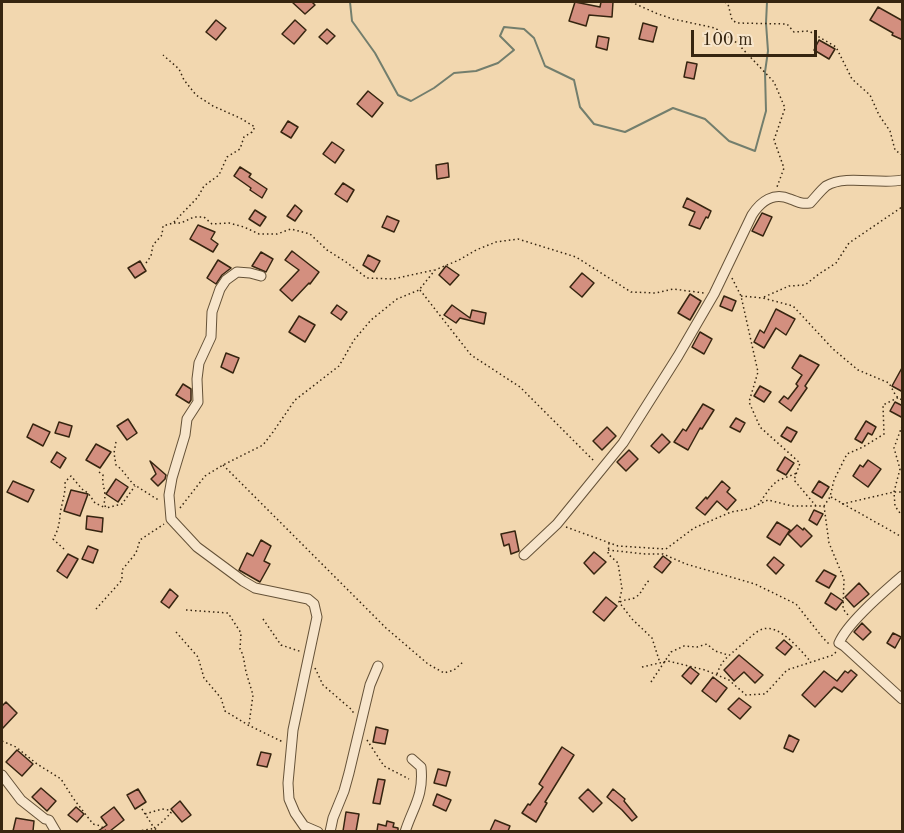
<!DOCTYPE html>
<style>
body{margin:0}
#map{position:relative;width:904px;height:833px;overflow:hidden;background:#f2d7af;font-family:"Old Standard TT",serif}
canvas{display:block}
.frame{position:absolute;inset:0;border:3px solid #362510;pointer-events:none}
.scale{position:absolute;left:691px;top:30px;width:126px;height:27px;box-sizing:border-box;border:3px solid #362510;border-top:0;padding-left:8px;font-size:18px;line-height:21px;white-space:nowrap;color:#362510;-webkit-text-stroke:4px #f7e5cb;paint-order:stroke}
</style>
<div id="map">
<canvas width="904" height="833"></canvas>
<div class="frame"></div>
<div class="scale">100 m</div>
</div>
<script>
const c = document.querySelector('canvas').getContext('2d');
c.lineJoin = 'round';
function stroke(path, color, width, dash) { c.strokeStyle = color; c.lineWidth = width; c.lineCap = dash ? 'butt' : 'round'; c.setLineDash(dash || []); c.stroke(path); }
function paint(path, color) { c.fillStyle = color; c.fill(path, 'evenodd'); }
stroke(new Path2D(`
 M350,2l2,19 23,32 23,42 13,6 23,-13 20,-15 22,-2 22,-8 16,-13 -14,-14 4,-9 20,2 10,9 11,28 29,14 6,27 14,17 31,8 48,-24 32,11 24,22 26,10 11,-40 -1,-39 3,-21 -2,-28 1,-21`), '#737e6d', 2);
const building = new Path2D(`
 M292,2h20l3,3 -10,9z
 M575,2l25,5 1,-5h12l-1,15 -23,-2 -3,11 -17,-5z
 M878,7l25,14v19l-11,-5 1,-2 -23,-13z
 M216,20l10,8 -10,12 -10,-8z
 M295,20l11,10 -12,14 -12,-10z
 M643,23l14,4 -4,15 -14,-3z
 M327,29l8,7 -8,8 -8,-7z
 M598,36l11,2 -2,12 -11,-3z
 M819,40l16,9 -6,10 -15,-9z
 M687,62l10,2 -3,15 -10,-2z
 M368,91l15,12 -11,14 -15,-13z
 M288,121l10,6 -7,11 -10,-6z
 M332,142l12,8 -9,13 -12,-9z
 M448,163l1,14 -12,2 -1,-14z
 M240,167l11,7 -2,3 18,12 -5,9 -12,-8 1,-2 -17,-12z
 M343,183l11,7 -7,12 -12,-8z
 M687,198l24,13 -3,7 -2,-1 -6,12 -11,-4 6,-13 -12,-5z
 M295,205l7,6 -7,10 -8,-5z
 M255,210l11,7 -6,9 -11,-7z
 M762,213l10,4 -9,19 -11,-5z
 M387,216l12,5 -5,11 -12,-5z
 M198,225l17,7 -4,7 7,5 -5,8 -23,-13z
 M292,251l27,21 -9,12 -1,-1 -17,18 -12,-11 19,-20 -14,-10z
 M261,252l12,7 -7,13 -14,-6z
 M368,255l12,6 -6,11 -11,-7z
 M218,260l13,8 -9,7 -6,9 -9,-6z
 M140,261l6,10 -11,7 -7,-10z
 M446,266l13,9 -9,10 -11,-10z
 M582,273l12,10 -12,14 -12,-10z
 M690,294l11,7 -11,19 -12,-7z
 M724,296l12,5 -4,10 -12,-5z
 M337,305l10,7 -6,8 -10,-7z
 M452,305l18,13 2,-8 14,3 -2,11 -24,-6 -4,5 -12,-8z
 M776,309l19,10 -9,16 -10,-7 -12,20 -10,-6 6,-12 4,3z
 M299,316l16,9 -10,17 -16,-10z
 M700,332l12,7 -8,15 -12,-7z
 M226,353l13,5 -6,15 -12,-6z
 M800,355l19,10 -14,21 2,2 -16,23 -12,-9 5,-6 4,3 10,-13 -2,-2 6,-9 -10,-7z
 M903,366v26l-11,-6z
 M183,384l8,5v11l-2,3 -13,-8z
 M760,386l11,6 -7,10 -10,-6z
 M895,402l8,4v12l-13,-7z
 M703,404l11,6 -12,19 -2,-1 -12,22 -14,-8 9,-13 3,2z
 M736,418l9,5 -5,9 -10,-5z
 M128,419l9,14 -10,7 -10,-14z
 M866,421l10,6 -4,8 -4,-2 -6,10 -7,-4z
 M59,422l13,4 -3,11 -14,-4z
 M33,424l17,8 -7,14 -16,-9z
 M607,427l9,9 -14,14 -9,-9z
 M787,427l10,5 -6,10 -10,-6z
 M662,434l8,8 -11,11 -8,-7z
 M96,444l15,8 -11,16 -14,-8z
 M629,450l9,9 -12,12 -9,-9z
 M57,452l9,6 -6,10 -9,-6z
 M785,457l9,6 -8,12 -9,-5z
 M868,460l13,9 -13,18 -15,-11 7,-11 3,2z
 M150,461l16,14 -1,4 -7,7 -7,-7 5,-5z
 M116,479l12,8 -10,15 -12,-8z
 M13,481l21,9 -6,12 -21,-10z
 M722,481l8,7 -3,4 9,8 -9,10 -10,-9 -12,14 -9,-7 10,-11 1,2z
 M819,481l10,6 -7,11 -10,-6z
 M71,490l17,4 -8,22 -16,-5z
 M814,510l9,4 -6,11 -8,-5z
 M87,516l16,2 -1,14 -16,-3z
 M777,522l13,8 -10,15 -13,-8z
 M797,525l6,5 1,-2 8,8 -11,11 -13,-13z
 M515,531l4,20 -8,3 -2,-10 -5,2 -3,-12z
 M261,540l10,6 -7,15 6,3 -10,18 -21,-12 8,-17 6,3z
 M88,546l10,4 -5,13 -11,-4z
 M594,552l12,10 -12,12 -10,-11z
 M68,554l10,5 -11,19 -10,-7z
 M663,556l8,6 -9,11 -8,-6z
 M774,557l10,8 -8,9 -9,-9z
 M824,570l12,6 -7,12 -13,-7z
 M859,583l10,11 -15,13 -9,-10z
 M170,589l8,7 -9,12 -8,-6z
 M831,593l12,8 -7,9 -11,-7z
 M606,597l11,9 -13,15 -11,-9z
 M862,623l9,9 -8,8 -9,-8z
 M893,633l8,4 -6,11 -8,-5z
 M784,640l8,7 -7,8 -9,-7z
 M739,655l24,20 -8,8 -11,-11 -10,9 -10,-11z
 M690,667l9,7 -8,10 -9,-8z
 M851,670l6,5 -15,17 -8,-5 -19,20 -13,-12 22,-24 13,10 8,-10 3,2z
 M713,677l14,11 -11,14 -14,-11z
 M739,698l12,9 -11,12 -12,-10z
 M6,702l11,11 -15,16v-23z
 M376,727l12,3 -3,14 -12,-2z
 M789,735l10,5 -6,12 -9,-4z
 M562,747l12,8 -29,47 2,1 -11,19 -14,-9 6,-9 2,1 13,-18 -4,-3z
 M17,750l16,14 -11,12 -16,-14z
 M261,752l10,2 -4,13 -10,-2z
 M438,769l12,3 -4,14 -12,-3z
 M378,779l7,1 -5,24 -7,-1z
 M41,788l15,13 -9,10 -15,-14z
 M138,789l8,13 -11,7 -8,-14z
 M588,789l14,14 -9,9 -14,-14z
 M613,789l12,10 -1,2 13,16 -5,4 -10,-11 -15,-13z
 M437,794l14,6 -5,11 -13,-6z
 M180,801l11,14 -9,7 -11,-13z
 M76,807l8,7 -7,8 -9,-7z
 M114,807l10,13 -14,11h-12l9,-6 -6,-8z
 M346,812l13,2 -3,17h-13z
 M16,818l18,3 -1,10h-20z
 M495,820l15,6 -2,5h-18z
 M387,821l7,2 -1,4 5,1v3h-21l1,-7 8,2z`);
paint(building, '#d38f7f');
stroke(building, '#362510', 1.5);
const minor = new Path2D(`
 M261,276l-11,-3 -13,-1 -11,8 -6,9 -8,23 -1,25 -12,26 -2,16 1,23 -11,17 -2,16 -13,43 -3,17 2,24 26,28 46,34 12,7 53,11 6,5 3,13 -24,113 -5,53 1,16 6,14 9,13 14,6
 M524,555l33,-31 66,-81 55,-87 36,-62 38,-79c9,-14 22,-23 38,-16 9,3 10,5 20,4 5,-5 10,-12 16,-17 20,-12 54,-1 76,-6
 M902,576c-18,16 -54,46 -63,67l5,3 58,53
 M2,775l19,25 24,19 4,1 7,12
 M330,832l3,-14 11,-27 5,-18 21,-88 8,-19
 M405,832c8,-25 19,-36 16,-65l-9,-8`);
stroke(minor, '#655238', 11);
stroke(new Path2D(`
 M631,2l27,12 15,5 42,9 22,15 37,39 11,26 -11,32 10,28 -7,19
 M725,2l3,2 4,16 5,3 50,1 7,8 15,-1 27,16 16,32 18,16 9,20 11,16 5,19 7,5
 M174,223h7l13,-6h10l8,7 17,-1 15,4 15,7h18l14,-5 19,5 17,16 19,12 21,16 26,1 41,-9
 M146,263l5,-7 2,-11 9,-10 1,-9 10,-3 25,-26 6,-11 15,-11 8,-18 13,-8 4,-12 8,-5 3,-5 -15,-9 -27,-12 -17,-11 -12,-15 -5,-11 -16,-14
 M732,278l9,18 17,76 -9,30 11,25 40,36 -6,17 22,26
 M420,290l51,65 49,32 75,75
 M741,296l22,2 30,8 40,43 25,21 31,13 7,13 6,4
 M764,297l25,-11 16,-1 14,-11 17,-11 13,-20 53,-36
 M902,426l-8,22 6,21 -6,23 1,14 7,10
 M116,442l-2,11 2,12 5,4 12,15 27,17
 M223,465l163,163 42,36 16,9 10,-3 9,-8
 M99,472l4,3c-1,8 1,12 2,19 0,7 -2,8 1,14l16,-4 13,-18
 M831,497l71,40
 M842,504l52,-12h8
 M758,505l12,-17 7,-7 20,-8
 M824,506l5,37 15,36 -1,30 5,6
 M180,508l25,-32 18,-11 40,-20 10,-13 22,-32 44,-34 15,-26 17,-20 26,-21 22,-9 16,-20 24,-10 17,-10 20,-8 22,-3 58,18 55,35 25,1 17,-4 31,4
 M566,527l52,19 48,3 28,-21 37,-16 18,-3 19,-9 24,6h32l6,-9 4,-17 13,-26 16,-7 21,-13 -1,-29 16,-8
 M609,543l-1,11 10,9 4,26 -3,13 13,17 20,19 8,25
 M64,549l-11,-10c5,-8 6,-14 7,-23 1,-12 6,-22 5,-34l6,-6 11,13 6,4 7,10 11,5
 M608,550l37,4h18l23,10 69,20 41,20 27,34 6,6
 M620,602c5,-3 9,-2 14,-4 9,-4 9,-14 17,-19
 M96,609l26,-29v-10l14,-17 4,-13 24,-16
 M186,610l42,3 13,20 -1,16 3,6 3,17 7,23 -4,29
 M263,619l18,26 21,7
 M176,632l22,25 6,21 17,20 4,13 23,14 35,17
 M642,667l26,-6 37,9 24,10 17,15 19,-1 22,-24 46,-15 3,-3
 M315,668l8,17 29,25 2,4
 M717,674c5,-15 12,-18 23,-28 7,-5 15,-15 23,-17 17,-5 38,22 48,33
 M651,682l20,-30 13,-6 13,1 10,-3 8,7 13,4
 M367,740l17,26 25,13
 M2,741l14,6 21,17 24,15 12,19 20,26 8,2 6,6
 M142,809l12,19 8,-6 9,-9 -2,-3 -7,-1 -17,5
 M133,832l18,-3 3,-1 6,4`), '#362510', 1.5, [1.5, 3]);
stroke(minor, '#f7e5cb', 9);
</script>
